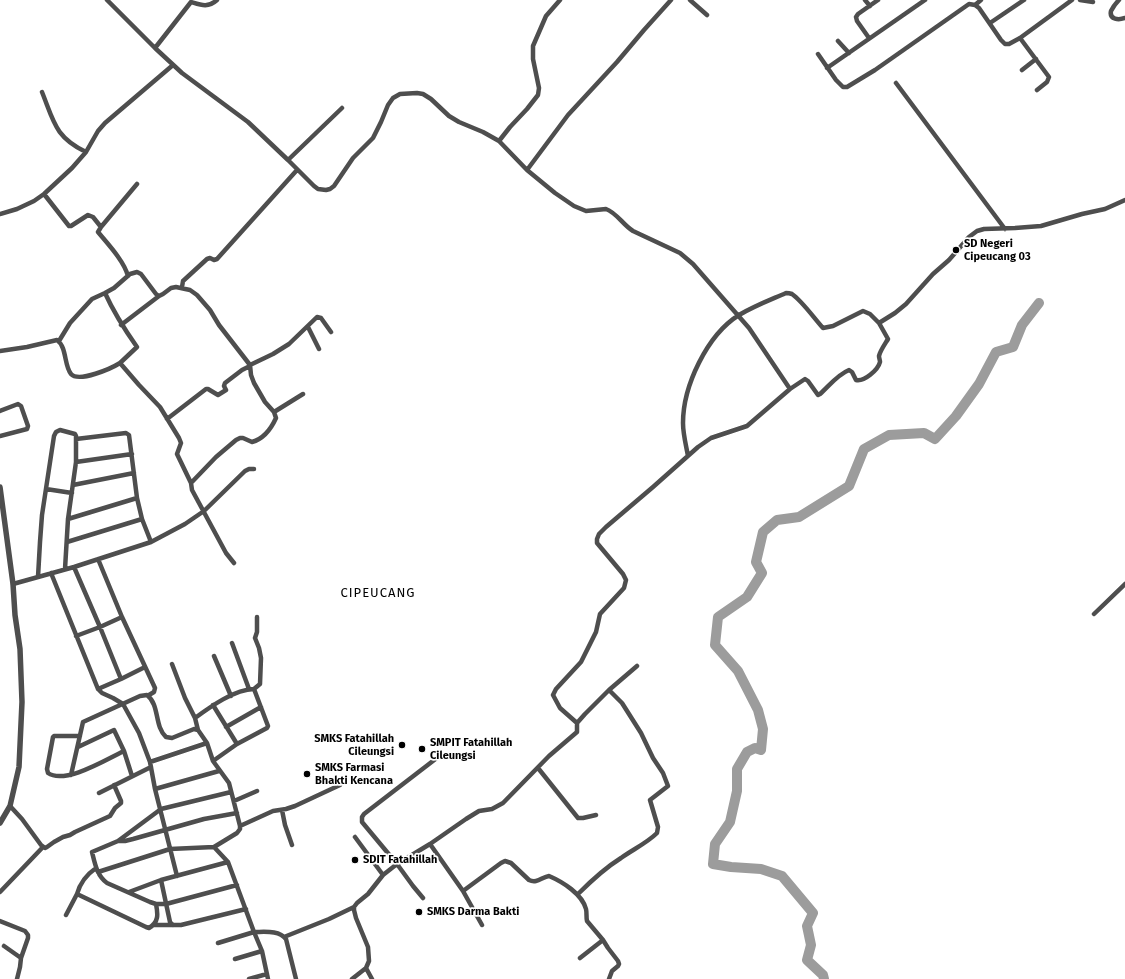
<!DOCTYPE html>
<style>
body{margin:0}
canvas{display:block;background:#fff}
</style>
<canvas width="1125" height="979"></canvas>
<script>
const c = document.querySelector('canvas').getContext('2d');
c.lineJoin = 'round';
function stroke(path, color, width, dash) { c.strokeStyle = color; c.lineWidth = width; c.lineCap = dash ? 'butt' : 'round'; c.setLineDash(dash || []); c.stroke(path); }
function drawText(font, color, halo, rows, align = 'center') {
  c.font = font + ' "Fira Sans",sans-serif'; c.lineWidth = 3.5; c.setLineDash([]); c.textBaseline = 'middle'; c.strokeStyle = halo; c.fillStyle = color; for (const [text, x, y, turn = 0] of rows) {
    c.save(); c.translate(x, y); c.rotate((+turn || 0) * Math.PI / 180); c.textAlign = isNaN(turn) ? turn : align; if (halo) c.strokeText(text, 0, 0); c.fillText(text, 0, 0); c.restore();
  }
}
stroke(new Path2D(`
 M824,979l-1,-4 -16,-15 4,-15 -4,-19 6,-13 -31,-37 -21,-7 -30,-2 -18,-3 2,-20 15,-22 7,-31v-22l10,-17 8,-4 6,2 2,-21 -5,-19 -20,-39 -23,-26 3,-28 29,-20 15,-24 -6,-11 7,-30 14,-12 22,-3 50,-31 15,-37 25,-14 35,-2 11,6 21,-23 23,-32 17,-32 17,-5 9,-22 17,-22`), '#9c9c9c', 10);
stroke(new Path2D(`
 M107,0l48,48 27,25 66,49 40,38 26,26 4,3 8,1 4,-1 4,-3 19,-28 20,-20 8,-16 7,-17 5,-7 7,-4 17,-1 6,1 8,5 18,17 10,6 24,10 16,9 28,29 28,23 19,13 12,5 20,-2c11,4 17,16 27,22l47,22 13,11 56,64 41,61
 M690,0l17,15
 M865,0l5,6
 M1080,0l13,2
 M1119,0c-3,3 -6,7 -8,11 -2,9 8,9 14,7
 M975,5l6,-5
 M990,23l34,-23
 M869,38l-12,-17 -1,-4 2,-3 20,-14
 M1020,38l29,39 -2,5 -10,8
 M838,41l11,12
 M155,48l36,-46c10,3 17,6 26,-2
 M818,54l18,26 7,7h4l28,-17 94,-66 6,1 4,3 22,32 4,4h4l11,-6 52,-38
 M827,68l98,-68
 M1022,70l14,-11
 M896,83l109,146
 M42,92c12,30 13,45 44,60
 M499,141l11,-14 17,-18 11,-14 1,-7 -6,-29v-13l13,-30 14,-16
 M288,160l54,-52
 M527,170l41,-55 49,-53 27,-32 27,-30
 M44,194l25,32h2l17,-11 5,2 8,10 36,-43
 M0,214l17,-5 17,-8 10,-7 28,-26 14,-16 12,-21 7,-8 68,-58
 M101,227l-3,5c10,12 26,29 30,44
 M182,287l1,-6 24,-22 3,-1 4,2 3,-1 80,-89
 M105,293c9,20 20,37 32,54l-17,16
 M121,325l38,-29
 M308,327l11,22
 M59,341l11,-18 22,-24 13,-6 9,-5 16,-14 7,-2 4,2 15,20 3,2 4,-2 8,-6 5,-1 14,3 7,5 13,15 9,15 31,40 1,10 3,8 11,19 9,10
 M0,351l27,-4 30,-7c10,7 7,26 14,34 8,9 41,-6 49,-11l19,22 21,22 19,31 2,5 -4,11 14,29
 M250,365l23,-11 16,-10 28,-27 4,1 10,14
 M0,411l18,-7 3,2 7,20 -1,3 -27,7
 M167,419l39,-30h2l10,6 8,-5 -2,-4 1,-3 17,-13 8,-4
 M76,439l50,-6 3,2 8,63 5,21 9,23
 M688,456c-2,-11 -5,-22 -5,-33 0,-37 24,-88 56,-108 15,-9 31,-15 47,-22 3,0 3,0 6,1 10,7 22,24 31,34l10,-2 30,-15 7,3 9,9 16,-10 11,-9 27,-30 16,-14 20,-23 8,-6 7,-2 31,-1 26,-2 41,-12 23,-5 20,-9
 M76,462l56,-8
 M73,485l61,-12
 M46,489l26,4
 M68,519l69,-21
 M67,542l75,-23
 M98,559l24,58 33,71 -1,4 -5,3
 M234,563l-8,-10 -34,-63 -1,-7 25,-26 20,-17 4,-2h3l9,4c11,-3 19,-13 24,-24l-2,-6 29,-18
 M74,567l26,60 21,52
 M51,573l47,116 4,4 11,5 10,6 16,29 11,29 5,27 22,87
 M38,577l2,-35 2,-27 12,-79 2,-4 4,-2 15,4 1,2v26l-8,57 -3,50
 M13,584l61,-17 77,-25 34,-18 19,-13 41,-40 4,-2h5
 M1094,614l31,-30
 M76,636l24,-9 22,-10
 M232,643l17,46
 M214,656l17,40
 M172,664l13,34 10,20
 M98,689l23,-10 24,-12
 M213,705l24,39
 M577,723l-17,-15 -7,-13 3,-6 25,-27 15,-30 4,-18 24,-26 2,-8 -3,-6 -26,-31v-4l2,-5 7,-7 47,-40 45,-40 13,-9 36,-12 43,-37 15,-10 3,2 10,14 2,-1c9,-8 17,-19 29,-24l3,2 4,8c8,2 22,-10 24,-18 0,-2 -1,-4 -1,-6 1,-5 6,-12 9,-17l-9,-16
 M226,727l35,-20
 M198,730l-3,-12c15,-11 40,-29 59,-29l6,-5 1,-26 -2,-10 -4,-10 2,-6v-15
 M80,736h-26l-1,1 -6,32 1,4c17,12 59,-14 76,-22
 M78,747l36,-17 10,21 8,25
 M213,761l24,-17 30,-16 1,-2 -14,-37
 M150,762l57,-19
 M538,768l40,50h5l13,-3
 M71,775l12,-53 57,-26 7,-1c13,10 7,31 19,42l6,1 22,-9 4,1 9,13 6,18 16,22 11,43v3l-3,4 -23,14 -44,2 -72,23
 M155,789l64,-18
 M231,792l-70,17 -43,32 -26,11c3,12 5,24 15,31l43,19 6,2h10l71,-19
 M99,793l52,-26
 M234,801l23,-10
 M10,806l12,13 19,26 4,3 2,-1 7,-5 9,-5 7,-2 5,-3 35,-16 5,-8 6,-5v-2l-7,-16
 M282,810l3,15 7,20
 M240,826l33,-15 13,-2 9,-3 45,-21
 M355,837l28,38
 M119,841h6l8,-2 71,-20 33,-6
 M430,844l33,47 38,-28 4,-2 6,2 18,17c8,4 13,-3 20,-4 14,6 33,18 37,33 1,4 0,8 1,12l16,19 5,8 10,13 1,3 -1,2 -6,5 -3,8
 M214,847l14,15 26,70c11,0 25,-2 32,7l10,40
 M96,868c-10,7 -16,15 -19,26l69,33 3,1c10,-6 9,-14 7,-24
 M161,880l9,42 3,3
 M463,891l19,34
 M0,892l43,-45
 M129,892l32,-12 67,-18
 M578,894c13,-13 27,-26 43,-36 11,-8 26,-15 36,-25l1,-6 -8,-27 18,-14 -5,-13 -10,-15 -12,-25 -19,-30 -13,-13
 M423,898l-10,-12 -16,-22 -35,-42v-5l2,-3 78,-60
 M66,915l11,-21
 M0,921l25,10 3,4v3l-7,20
 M154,925h27l65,-16
 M284,937l45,-18 25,-12
 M218,943l36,-11 8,19 6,28
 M4,946l17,12 -1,9 -3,12
 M580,958l23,-18
 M235,959l27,-8
 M366,968l6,11
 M249,979l18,-5
 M352,979l14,-11 3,-7 -1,-14 -12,-29 -2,-8v-3l3,-4 11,-9 15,-19 14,-11 33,-20 36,-25 13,-8 13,-2 11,-6 46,-47 28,-24v-9l8,-9 24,-24 28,-24`), '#4e4e4e', 4.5);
stroke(new Path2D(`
 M0,487l13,97 2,31 5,34 2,53 -3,65 -9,39 -10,17`), '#4e4e4e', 5.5);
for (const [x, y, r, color] of [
 [956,250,4,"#000"],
 [402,745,4,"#000"],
 [422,749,4,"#000"],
 [307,774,4,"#000"],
 [355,860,4,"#000"],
 [419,912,4,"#000"]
]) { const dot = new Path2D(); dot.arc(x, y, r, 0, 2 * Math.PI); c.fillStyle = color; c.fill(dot); stroke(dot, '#fff', 1.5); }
drawText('bold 11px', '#000', '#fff', [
 ["SD Negeri",964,244],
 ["Cipeucang 03",964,257],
 ["SMKS Fatahillah",394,739,"right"],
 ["Cileungsi",394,752,"right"],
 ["SMPIT Fatahillah",430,743],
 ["Cileungsi",430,756],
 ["SMKS Farmasi",315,768],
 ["Bhakti Kencana",315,781],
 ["SDIT Fatahillah",363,860],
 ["SMKS Darma Bakti",427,912]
], 'left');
c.letterSpacing = '1px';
drawText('13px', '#000', '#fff', [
 ["CIPEUCANG",378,593]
]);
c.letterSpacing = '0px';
</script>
